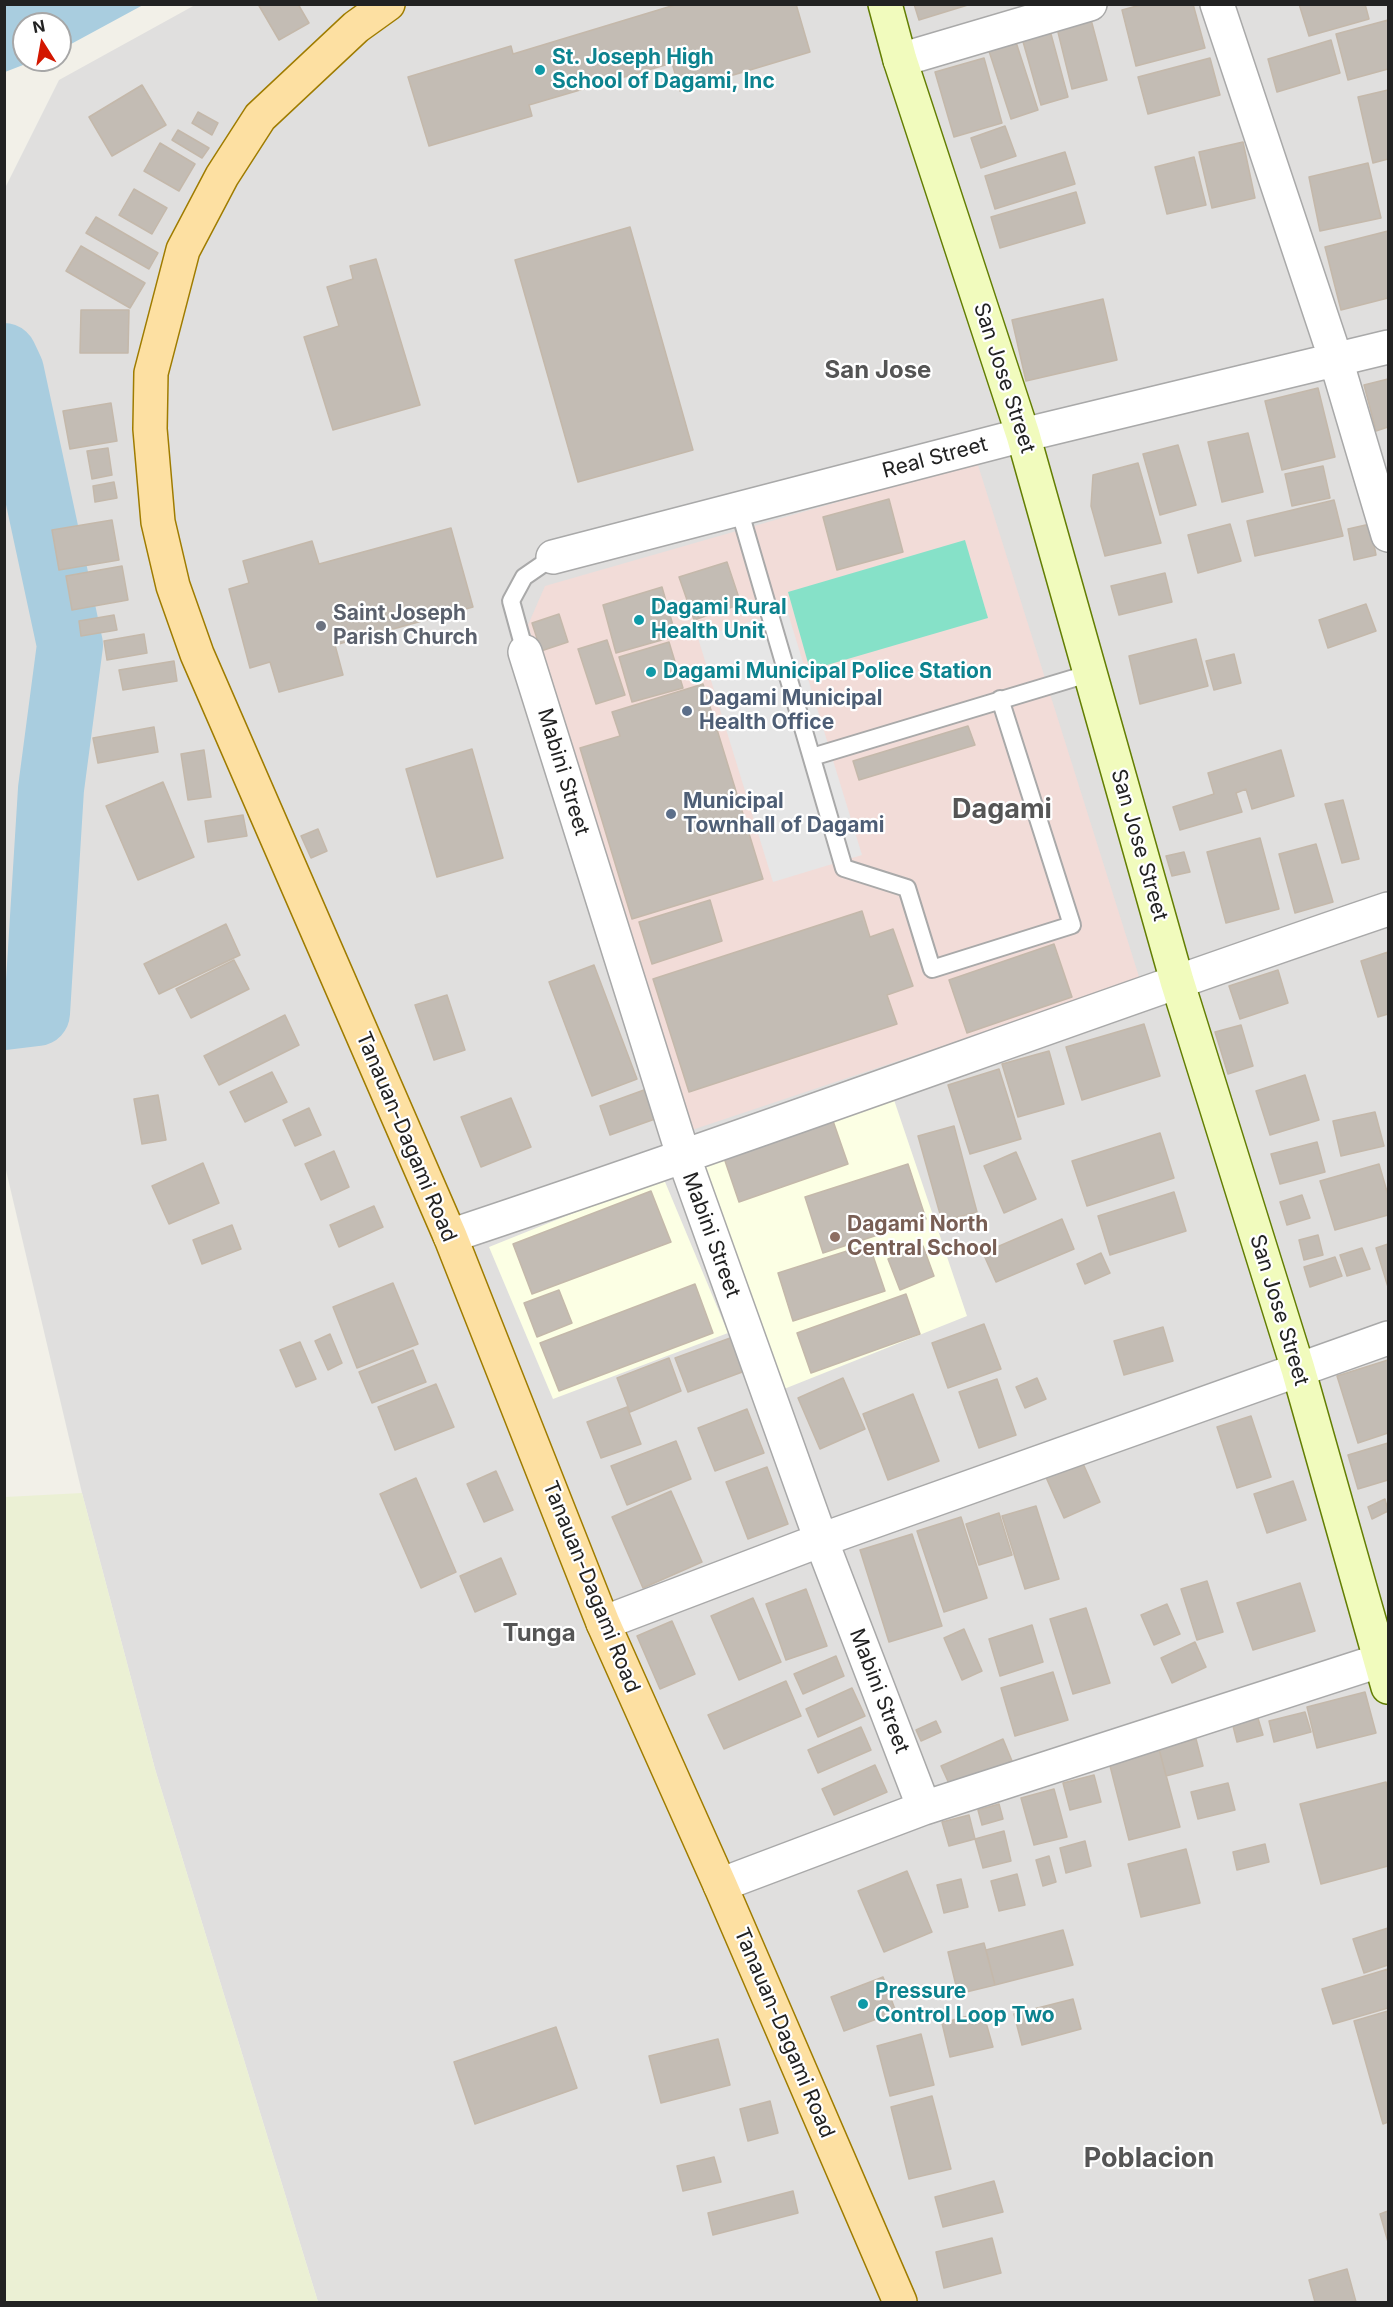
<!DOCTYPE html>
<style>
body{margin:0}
#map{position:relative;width:1393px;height:2307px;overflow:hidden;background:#f2f0e8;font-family:Inter,sans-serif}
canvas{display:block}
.frame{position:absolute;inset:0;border:6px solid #222;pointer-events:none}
.north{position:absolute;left:12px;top:12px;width:60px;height:60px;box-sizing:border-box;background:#fff;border:2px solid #a7a7a7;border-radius:50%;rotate:349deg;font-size:16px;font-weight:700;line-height:24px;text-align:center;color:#222}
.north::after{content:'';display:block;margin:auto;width:21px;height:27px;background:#d31700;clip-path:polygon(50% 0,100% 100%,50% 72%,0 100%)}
</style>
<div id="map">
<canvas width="1393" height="2307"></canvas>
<div class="frame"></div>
<div class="north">N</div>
</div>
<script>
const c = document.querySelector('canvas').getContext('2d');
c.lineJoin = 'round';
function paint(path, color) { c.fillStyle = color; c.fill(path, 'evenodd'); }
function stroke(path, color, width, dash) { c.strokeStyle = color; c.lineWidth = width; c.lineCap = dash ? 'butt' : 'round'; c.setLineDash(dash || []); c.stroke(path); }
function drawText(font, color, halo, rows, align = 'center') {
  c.font = font + ' Inter,sans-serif'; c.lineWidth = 4.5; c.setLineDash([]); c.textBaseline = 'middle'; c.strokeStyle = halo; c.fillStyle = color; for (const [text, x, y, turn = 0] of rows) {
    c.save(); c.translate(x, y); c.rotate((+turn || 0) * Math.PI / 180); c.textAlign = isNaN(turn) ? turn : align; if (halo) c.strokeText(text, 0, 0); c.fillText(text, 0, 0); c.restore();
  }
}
paint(new Path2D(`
 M195,5h1193v2297h-1070l-163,-533 -73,-276 -77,-327 -1,-976 55,-110z`), '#e0dfde');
paint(new Path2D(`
 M977,462l163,518 -454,152 -158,-507 17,-39z`), '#f2dcd8');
paint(new Path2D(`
 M891,1091l76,225 -183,73 -82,-230z
 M663,1177l65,156 -175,66 -64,-152z`), '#fcffe4');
paint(new Path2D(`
 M82,1493l73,276 163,533h-313v-805z`), '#ebf0d4');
paint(new Path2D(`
 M965,540l23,78 -178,52 -22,-78z`), '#86e1c8');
paint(new Path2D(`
 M787,610l75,245 -89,27 -75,-244z`), '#e6e6e6');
paint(new Path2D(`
 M5,4h138v1l-83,45v-26h-36v36h12l-31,12z`), '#a9cddf');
stroke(new Path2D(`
 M4,356l7,15 59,274 -19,144 -14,224 -33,4`), '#a9cddf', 66);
const building = new Path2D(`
 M258,4h40l11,19 -30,17z
 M678,4h118l14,48 -130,39 -8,-28 -143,42 3,11 -103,30 -21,-69 103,-31 2,8z
 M914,4h57l-52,16z
 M1144,4h49l12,44 -69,18 -14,-56z
 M1299,4h66l4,15 -60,17z
 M1089,12l18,68 -35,9 -17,-69z
 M1388,20v49l-40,11 -12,-46z
 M1048,23l20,74 -27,8 -21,-74z
 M1015,39l23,71 -27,9 -23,-71z
 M1331,40l9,33 -63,19 -9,-33z
 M984,58l18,65 -48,14 -19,-65z
 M1210,58l10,37 -72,19 -10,-37z
 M142,85l24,40 -54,31 -23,-39z
 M1388,90v69l-15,4 -15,-66z
 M198,112l20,11 -6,12 -20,-12z
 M1005,126l11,30 -35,12 -10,-30z
 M178,130l31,18 -7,10 -30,-18z
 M1243,142l12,56 -43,10 -13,-56z
 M160,143l35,21 -16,27 -35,-20z
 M1065,152l10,32 -80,25 -10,-33z
 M1194,157l12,48 -39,9 -12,-47z
 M1368,163l13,55 -61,13 -11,-54z
 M134,189l33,19 -15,26 -33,-19z
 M1076,192l9,31 -85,25 -9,-31z
 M96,217l62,36 -9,16 -63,-36z
 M630,227l63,223 -115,32 -63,-222z
 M1388,231v67l-47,12 -16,-63z
 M81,246l64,37 -15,25 -64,-37z
 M376,259l44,146 -87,25 -29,-93 35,-11 -12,-39 26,-8 -3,-13z
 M1103,299l14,61 -91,21 -14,-61z
 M81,310h48l-1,43h-48z
 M1388,379v48l-12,4 -12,-46z
 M1318,388l17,69 -53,13 -17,-69z
 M111,403l6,38 -47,8 -7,-38z
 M1248,433l15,59 -41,10 -14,-60z
 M1178,445l18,60 -36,10 -17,-61z
 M108,448l4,27 -20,4 -5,-28z
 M1138,463l23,80 -56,13 -14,-50 2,-31z
 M1323,466l7,32 -38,8 -7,-32z
 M114,482l3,16 -22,4 -2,-16z
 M889,499l14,53 -66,18 -14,-53z
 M1334,500l9,36 -88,20 -8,-35z
 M112,520l7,40 -60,10 -7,-40z
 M1230,524l11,37 -43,12 -10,-38z
 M1370,524l6,31 -22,5 -6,-31z
 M451,528l22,79 -138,38 8,30 -64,17 -9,-30 -20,6 -21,-79 20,-6 -6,-22 69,-20 7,23z
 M727,562l14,42 -47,16 -15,-43z
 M122,566l6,34 -56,10 -6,-34z
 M1165,573l7,29 -53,13 -8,-29z
 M662,587l14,49 -60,17 -13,-48z
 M1366,604l10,27 -48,17 -9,-28z
 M559,614l9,28 -27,9 -9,-28z
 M114,615l3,15 -36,6 -2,-15z
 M144,634l3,19 -40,7 -3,-19z
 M1196,639l12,47 -68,18 -11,-48z
 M607,640l18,55 -29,9 -18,-55z
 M669,642l14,46 -51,14 -13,-45z
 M1234,654l7,29 -27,7 -8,-29z
 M174,661l3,20 -54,9 -4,-20z
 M703,684l60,195 -131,40 -52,-171 40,-12 -8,-24z
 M968,726l7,19 -116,35 -6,-19z
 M154,727l4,25 -60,11 -5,-25z
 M472,749l31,109 -66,19 -31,-108z
 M204,750l7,47 -23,3 -7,-46z
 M1281,750l13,46 -42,13 -6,-20 -10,4 6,19 -62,18 -7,-23 41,-13 -6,-21z
 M163,782l31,75 -56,23 -32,-74z
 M1343,800l16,59 -17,4 -17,-59z
 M243,815l4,21 -39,6 -3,-21z
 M318,829l9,22 -16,7 -10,-22z
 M1260,838l19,71 -53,14 -19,-71z
 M1316,844l17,58 -38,11 -16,-59z
 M1184,852l6,20 -18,4 -6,-20z
 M710,900l12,41 -70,23 -13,-42z
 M862,911l8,26 23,-8 20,57 -26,9 10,29 -208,68 -36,-113z
 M226,924l14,31 -81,39 -15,-30z
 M1054,944l18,53 -105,36 -18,-53z
 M1388,952v62l-10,3 -17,-56z
 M234,960l15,29 -58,29 -15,-29z
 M594,965l43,114 -45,17 -43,-114z
 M1278,970l10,33 -48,16 -11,-33z
 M447,995l18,55 -31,10 -19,-55z
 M285,1015l14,30 -80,40 -15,-29z
 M1144,1024l16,52 -78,24 -16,-53z
 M1241,1025l12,41 -25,8 -13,-42z
 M1049,1051l15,53 -46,13 -16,-53z
 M999,1069l22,70 -51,15 -22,-69z
 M272,1072l15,30 -42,20 -15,-30z
 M1305,1075l14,45 -49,15 -14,-44z
 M644,1090l11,29 -45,16 -10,-29z
 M158,1095l8,45 -24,4 -8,-45z
 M511,1098l20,49 -50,20 -20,-50z
 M309,1108l12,27 -26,11 -12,-26z
 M1375,1112l9,34 -43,10 -8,-35z
 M832,1118l16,46 -109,38 -16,-47z
 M954,1126l23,86 -35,9 -24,-85z
 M1160,1133l14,45 -87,28 -15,-45z
 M1317,1142l8,30 -45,12 -9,-30z
 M334,1151l15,36 -28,13 -16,-36z
 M1016,1152l20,47 -32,14 -20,-47z
 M203,1163l16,40 -50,21 -17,-38z
 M908,1164l18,55 -103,34 -18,-56z
 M1379,1164l9,31v20l-53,15 -15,-49z
 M651,1191l20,51 -139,52 -19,-50z
 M1174,1192l12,39 -76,24 -12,-39z
 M1302,1195l8,23 -23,7 -7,-23z
 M374,1206l9,21 -44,20 -9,-22z
 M1062,1219l12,30 -78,33 -13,-29z
 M232,1225l9,24 -39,15 -9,-24z
 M1318,1235l5,20 -19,5 -5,-20z
 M869,1244l16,47 -92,30 -15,-48z
 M1388,1244v43l-12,-39z
 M923,1246l11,30 -34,14 -12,-31z
 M1362,1248l8,21 -23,7 -7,-21z
 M1101,1253l9,20 -25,11 -8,-20z
 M1335,1257l7,19 -32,11 -6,-20z
 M393,1283l25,61 -61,24 -24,-61z
 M695,1284l18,49 -154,58 -19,-48z
 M559,1290l13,33 -35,14 -13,-34z
 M906,1294l14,40 -109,39 -14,-40z
 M984,1324l17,45 -53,19 -16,-45z
 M1163,1327l10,34 -49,14 -10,-34z
 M330,1334l12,29 -14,7 -13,-29z
 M733,1337l12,34 -57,21 -13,-34z
 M300,1342l16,37 -20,8 -16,-37z
 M413,1350l13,32 -54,21 -13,-31z
 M669,1358l12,33 -51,21 -13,-34z
 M1388,1360v73l-30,10 -21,-67z
 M843,1378l22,51 -45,20 -22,-51z
 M1037,1378l9,21 -21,9 -9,-21z
 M997,1379l19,56 -37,13 -20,-56z
 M436,1384l18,43 -59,23 -17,-43z
 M913,1394l26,67 -51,19 -25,-66z
 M627,1407l14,37 -40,14 -14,-36z
 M747,1409l17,44 -49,18 -17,-43z
 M1251,1416l20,61 -34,11 -20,-61z
 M676,1441l15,38 -64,26 -16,-39z
 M1388,1443v37l-30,9 -10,-34z
 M1081,1459l19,43 -36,16 -19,-43z
 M767,1467l21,57 -40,15 -22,-57z
 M496,1471l17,39 -29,12 -17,-38z
 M416,1478l40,94 -35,16 -41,-94z
 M1293,1481l13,39 -39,13 -13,-39z
 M671,1491l31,71 -59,26 -31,-71z
 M1385,1499l3,12 -16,8 -4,-12z
 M1036,1506l23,73 -34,10 -23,-73z
 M999,1513l13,42 -33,10 -13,-41z
 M961,1517l26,81 -43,14 -27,-81z
 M912,1534l30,92 -53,16 -29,-92z
 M501,1558l15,36 -41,18 -15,-36z
 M1207,1581l16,51 -26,8 -16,-51z
 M1300,1583l15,48 -62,19 -16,-47z
 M806,1589l21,57 -41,14 -20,-56z
 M753,1598l28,64 -42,18 -28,-64z
 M1167,1604l13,30 -26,11 -13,-30z
 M1086,1608l24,75 -37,11 -23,-75z
 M672,1621l23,53 -35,15 -23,-53z
 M1032,1625l11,37 -43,14 -11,-37z
 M964,1629l18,42 -20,9 -18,-42z
 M1195,1642l11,25 -34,16 -11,-25z
 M836,1656l8,20 -41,18 -9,-20z
 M1053,1672l15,48 -53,16 -14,-48z
 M786,1681l15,35 -77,33 -16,-34z
 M852,1688l13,28 -47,21 -12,-28z
 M1365,1692l11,41 -59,15 -10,-41z
 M1305,1712l6,20 -37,10 -5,-21z
 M1257,1715l6,20 -26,7 -5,-20z
 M936,1721l5,11 -20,9 -5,-11z
 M861,1727l10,23 -53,23 -10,-23z
 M1003,1739l9,22 -61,27 -10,-22z
 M1196,1739l7,27 -37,10 -7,-27z
 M1159,1749l21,78 -51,13 -20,-78z
 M875,1765l12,27 -53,23 -12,-26z
 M1094,1775l7,27 -31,8 -7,-27z
 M1386,1782l2,9v75l-67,18 -21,-80z
 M1228,1783l7,27 -37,9 -7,-27z
 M1054,1789l13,48 -33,8 -13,-47z
 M999,1804l4,15 -21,6 -4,-15z
 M969,1815l6,24 -26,7 -7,-24z
 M1004,1831l7,30 -28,7 -8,-29z
 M1085,1841l6,25 -25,7 -6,-25z
 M1265,1844l4,18 -32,8 -4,-18z
 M1186,1849l14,54 -59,14 -13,-53z
 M1049,1856l7,26 -13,4 -7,-26z
 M907,1871l25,61 -48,20 -26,-61z
 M1017,1874l8,31 -26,6 -8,-30z
 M961,1879l7,28 -24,6 -7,-28z
 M1388,1928v37l-24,8 -11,-34z
 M1063,1930l10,35 -78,20 -9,-35z
 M984,1943l11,42 -37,9 -10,-42z
 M1388,1969v39l-55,16 -11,-35z
 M883,1977l13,35 -52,19 -13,-34z
 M1073,1999l8,30 -59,16 -8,-31z
 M1388,2011v111l-5,2 -29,-103z
 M983,2012l10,35 -43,10 -8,-34z
 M556,2027l21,61 -102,36 -21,-62z
 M921,2034l13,51 -44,11 -13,-50z
 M718,2039l12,46 -69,18 -12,-47z
 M932,2096l19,73 -42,10 -18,-72z
 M770,2101l8,32 -30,8 -8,-32z
 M714,2157l7,25 -38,9 -6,-25z
 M994,2181l9,31 -60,15 -8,-30z
 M793,2191l5,22 -85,22 -5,-22z
 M1388,2211v31l-8,-28z
 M992,2238l9,35 -57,15 -8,-36z
 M1347,2269l9,33h-41l-6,-22z`);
paint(building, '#c3bcb4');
stroke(building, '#c4b8aa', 1.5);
const lane = new Path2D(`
 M739,509l105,359 63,20 25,81 140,-44 -72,-226
 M525,652l-14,-51 13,-24 29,-20
 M812,757l279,-84`);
const street = new Path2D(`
 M1217,4l119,356 52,175
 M900,60l190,-56
 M553,557l470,-122 365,-88
 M525,652l159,506 137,382 103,268
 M450,1236c314,-104 625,-221 938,-327
 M603,1623l218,-83 567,-202
 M720,1885l204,-77 464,-150`);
const secondary = new Path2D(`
 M885,4l15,56 123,375 154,546 121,388 90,318`);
const primary = new Path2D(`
 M388,4l-32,23 -96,90 -38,59 -39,74 -32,123 -1,56 8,93 15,64 24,68 253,582 153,387 117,262 180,417`);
stroke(lane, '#a9a9a9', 20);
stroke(street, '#a9a9a9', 36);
stroke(secondary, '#637e03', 36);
stroke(primary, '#9f7c00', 36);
stroke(lane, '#fff', 16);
stroke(street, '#fff', 33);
stroke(secondary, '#f1fbbd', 33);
stroke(primary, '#fde0a2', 33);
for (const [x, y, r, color] of [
 [540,70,6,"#0f9aa8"],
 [639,620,6,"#0f9aa8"],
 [321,626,6,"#6b7280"],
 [651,672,6,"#0f9aa8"],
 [687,711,6,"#5c6f8a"],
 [671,814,6,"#5c6f8a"],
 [835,1237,6,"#8d6e63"],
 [863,2004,6,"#0f9aa8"]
]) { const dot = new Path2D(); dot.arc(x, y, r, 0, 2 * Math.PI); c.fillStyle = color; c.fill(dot); stroke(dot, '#fff', 2); }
drawText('bold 21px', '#0d838f', '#fff', [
 ["St. Joseph High",552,58],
 ["School of Dagami, Inc",552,82],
 ["Dagami Rural",651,608],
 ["Health Unit",651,632],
 ["Dagami Municipal Police Station",663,672],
 ["Pressure",875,1992],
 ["Control Loop Two",875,2016]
], 'left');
drawText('21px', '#222', '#fff', [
 ["San Jose Street",1004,378,72],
 ["Real Street",935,458,-15],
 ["Mabini Street",563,772,73],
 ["San Jose Street",1139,845,74],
 ["Tanauan-Dagami Road",406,1137,67],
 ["Mabini Street",711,1235,70],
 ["San Jose Street",1279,1310,73],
 ["Tanauan-Dagami Road",591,1587,68],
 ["Mabini Street",879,1691,69],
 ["Tanauan-Dagami Road",784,2033,67]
]);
drawText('bold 21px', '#5b616d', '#fff', [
 ["Saint Joseph",333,614],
 ["Parish Church",333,638]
], 'left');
drawText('bold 21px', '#4e5e75', '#fff', [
 ["Dagami Municipal",699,699],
 ["Health Office",699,723],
 ["Municipal",683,802],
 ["Townhall of Dagami",683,826]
], 'left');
drawText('bold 21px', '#785e54', '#fff', [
 ["Dagami North",847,1225],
 ["Central School",847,1249]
], 'left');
drawText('bold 24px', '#555', '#fff', [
 ["San Jose",878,371],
 ["Tunga",539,1634]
]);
drawText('bold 27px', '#555', '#fff', [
 ["Dagami",1002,810],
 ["Poblacion",1149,2159]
]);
</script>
